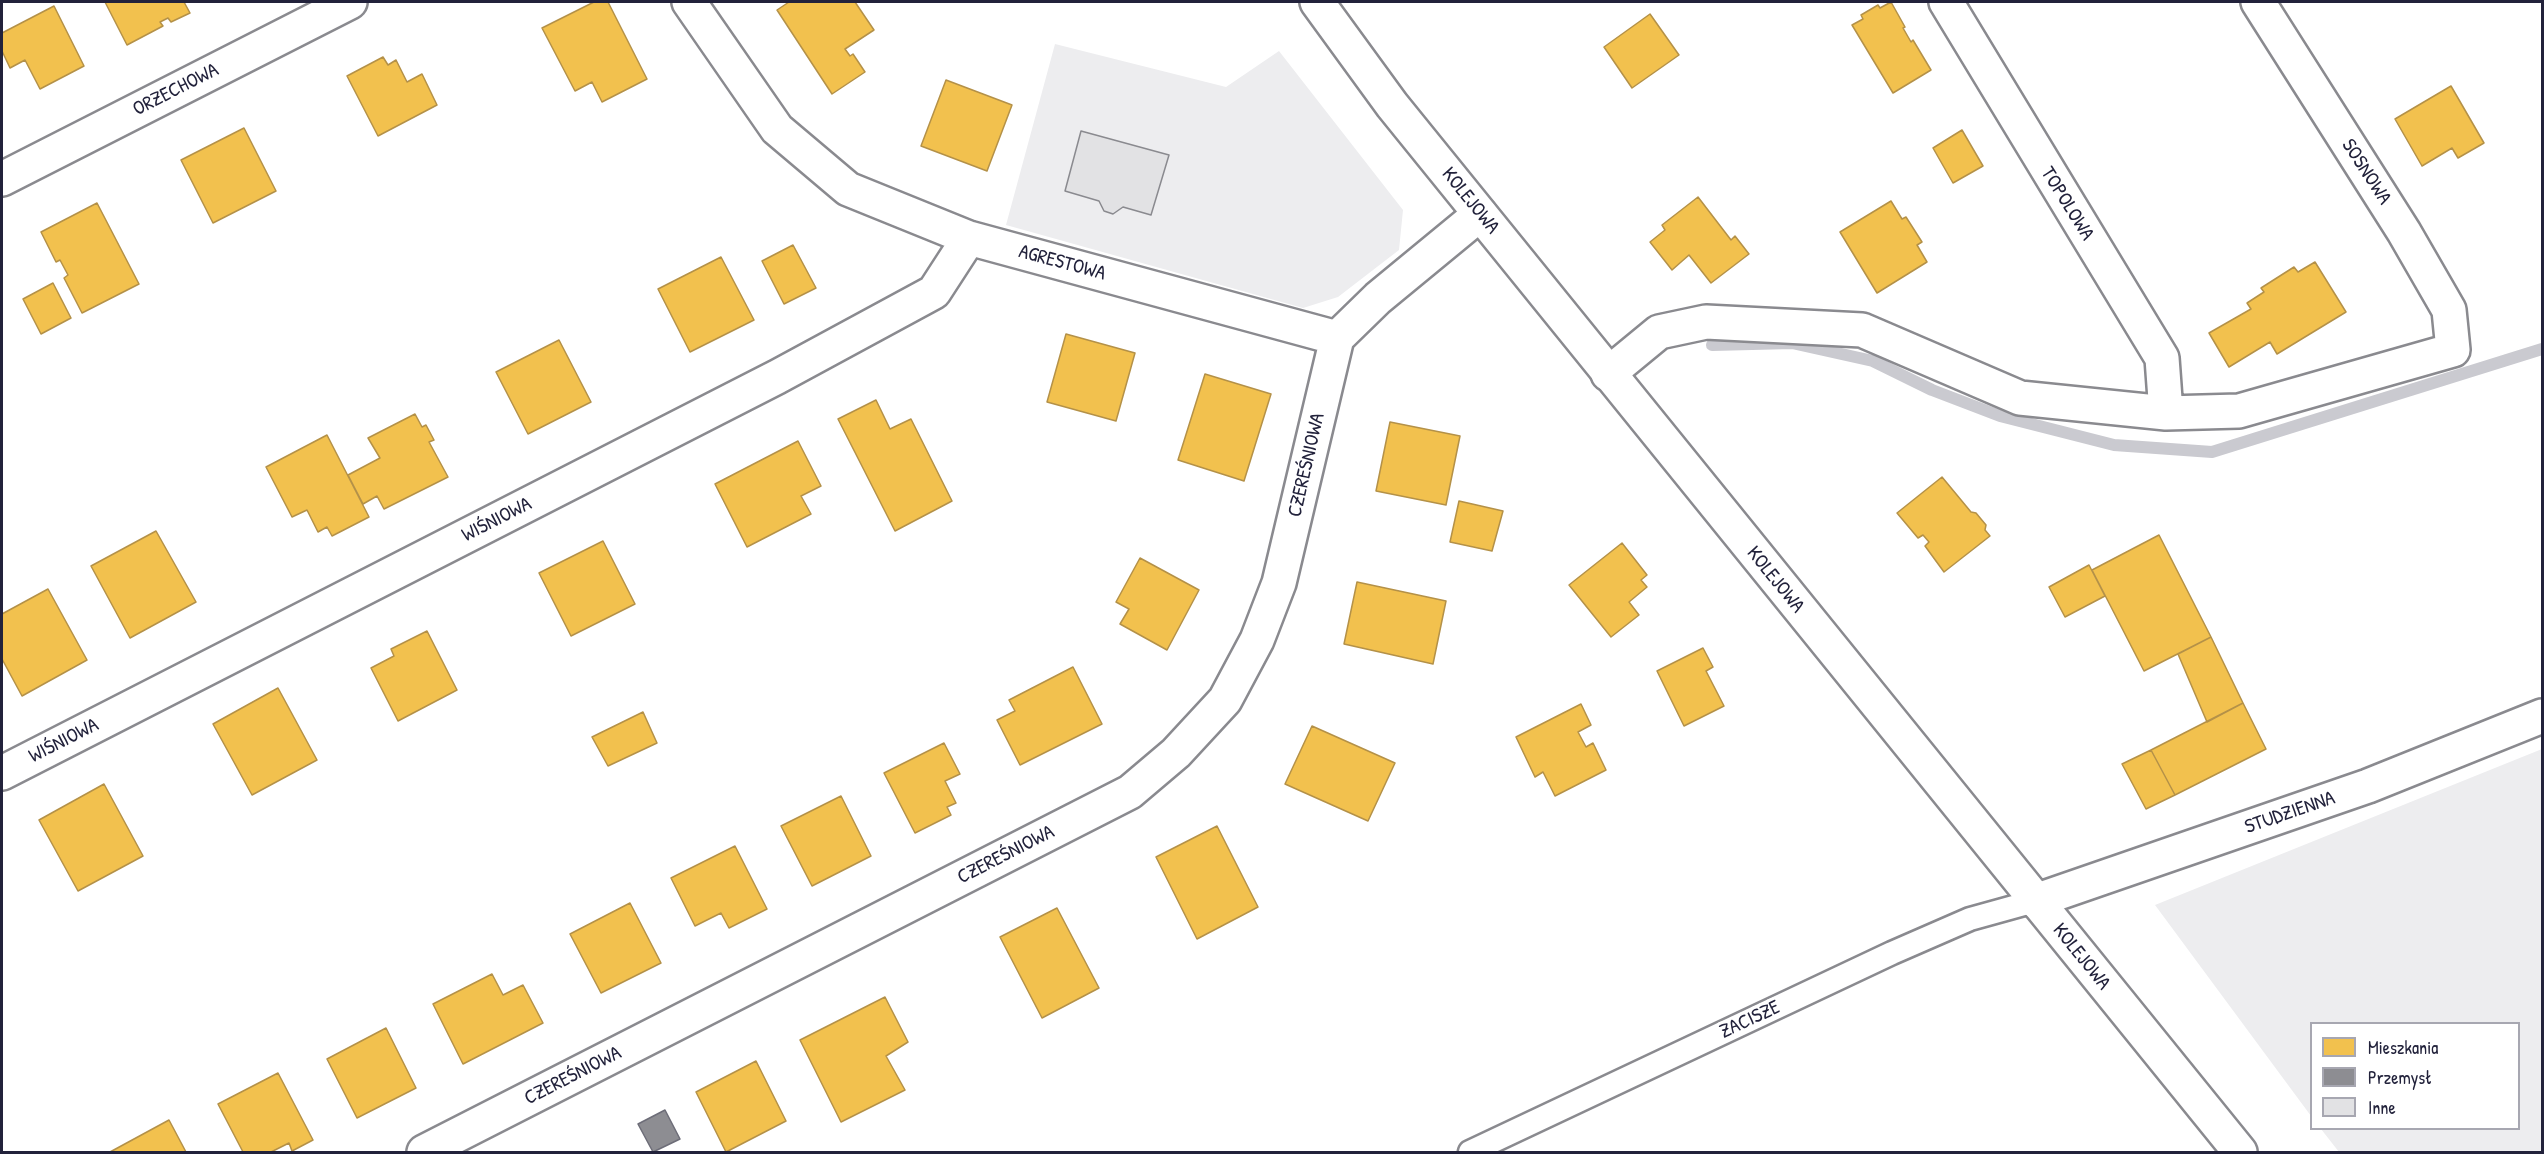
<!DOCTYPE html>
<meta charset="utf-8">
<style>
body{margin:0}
#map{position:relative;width:2544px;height:1154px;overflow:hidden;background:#fff;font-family:"Patrick Hand",sans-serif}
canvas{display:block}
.frame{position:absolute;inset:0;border:3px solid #22223b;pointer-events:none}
.legend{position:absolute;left:2310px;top:1022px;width:210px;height:108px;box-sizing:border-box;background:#fff;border:2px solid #a7a7b1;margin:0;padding:8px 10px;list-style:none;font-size:18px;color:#22223b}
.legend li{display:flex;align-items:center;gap:12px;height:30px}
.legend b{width:30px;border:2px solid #a7a7b1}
</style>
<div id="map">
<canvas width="2544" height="1154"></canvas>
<div class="frame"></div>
<ul class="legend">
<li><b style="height:16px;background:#f2c14e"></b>Mieszkania</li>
<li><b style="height:16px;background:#8d8d92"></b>Przemysł</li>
<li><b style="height:16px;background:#e2e2e4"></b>Inne</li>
</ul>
</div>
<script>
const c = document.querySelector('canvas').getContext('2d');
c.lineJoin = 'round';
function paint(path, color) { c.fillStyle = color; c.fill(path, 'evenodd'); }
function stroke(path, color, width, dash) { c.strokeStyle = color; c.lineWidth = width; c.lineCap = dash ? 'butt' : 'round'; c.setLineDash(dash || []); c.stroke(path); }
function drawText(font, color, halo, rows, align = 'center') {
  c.font = font + ' "Patrick Hand",sans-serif'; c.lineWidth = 6; c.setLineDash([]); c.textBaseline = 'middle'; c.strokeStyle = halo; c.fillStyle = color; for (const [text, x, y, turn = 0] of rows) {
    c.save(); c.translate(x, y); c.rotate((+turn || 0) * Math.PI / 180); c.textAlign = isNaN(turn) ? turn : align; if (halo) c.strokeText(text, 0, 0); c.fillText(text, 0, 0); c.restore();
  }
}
paint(new Path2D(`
 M1055,44l171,43 53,-36 124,159 -4,40 -61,47 -35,11 -297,-83z
 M2542,749v403h-203l-18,-23 197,-1v-104h-206l-1,92 -156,-211z`), '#ededef');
const homes = new Path2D(`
 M105,2h79l6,11 -19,9 -3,-4 -8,4 3,4 -36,19z
 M594,2h14l39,77 -45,23 -10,-20 -17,9 -33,-63z
 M789,2h66l19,28 -29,19 5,7 3,-2 12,18 -33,22 -55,-84z
 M1891,2l14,25 -2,1 8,14 2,-2 18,30 -38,23 -41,-68 11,-6 -2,-4 17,-10 2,3z
 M54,6l30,60 -44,23 -15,-29 -15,8 -8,-17v-18z
 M1650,14l29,41 -47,33 -28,-41z
 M383,57l5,8 8,-5 11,22 15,-8 15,31 -59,31 -31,-60z
 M946,80l66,25 -25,66 -66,-25z
 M2451,86l33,57 -26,15 -6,-10 -30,18 -27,-47z
 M244,128l32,63 -63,32 -32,-63z
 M1962,130l21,36 -30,17 -20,-35z
 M1698,197l33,43 4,-4 14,18 -38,29 -22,-28 -17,15 -22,-28 15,-12 -3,-5z
 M1891,201l11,18 4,-2 16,25 -5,3 10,17 -50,31 -37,-61z
 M97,203l42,81 -57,29 -18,-35 4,-3 -8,-15 -4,2 -15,-30z
 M793,245l23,43 -32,16 -22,-43z
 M721,257l33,63 -64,32 -32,-63z
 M2315,262l31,50 -69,42 -7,-12 -41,25 -20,-34 42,-24 -4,-6 17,-11 -3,-4 33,-21 4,5z
 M53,283l18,35 -30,16 -18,-35z
 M1066,334l69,19 -19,68 -69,-19z
 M559,340l32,62 -63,32 -32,-62z
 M1205,374l66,20 -27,87 -66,-21z
 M876,400l14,29 21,-10 41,82 -57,30 -57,-112z
 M415,414l7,13 4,-2 8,15 -5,2 19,35 -64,32 -7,-13 -14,8 -15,-29 32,-17 -12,-20z
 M1390,422l70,14 -14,69 -70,-14z
 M327,435l42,82 -37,19 -5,-9 -9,5 -11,-22 -15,7 -26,-50z
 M798,441l23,45 -20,10 10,18 -64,33 -32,-63z
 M1942,477l29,35 5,1 10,12 -1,5 5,6 -46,36 -19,-26 4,-4 -6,-7 -5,3 -21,-25z
 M1459,501l44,10 -11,40 -42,-9z
 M156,531l40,71 -66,36 -39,-72z
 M2159,535l52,102 -67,34 -52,-101z
 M603,541l32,63 -64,32 -32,-63z
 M1622,543l25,32 -6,5 6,7 -18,15 10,13 -28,22 -42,-52z
 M1140,558l59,32 -32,60 -47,-26 9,-15 -13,-7z
 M2089,565l16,31 -40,21 -16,-30z
 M1357,582l89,19 -13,63 -89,-20z
 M48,589l39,71 -65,36 -20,-37v-45z
 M427,631l30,59 -59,31 -27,-53 23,-12 -3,-7z
 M2211,637l32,66 -36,19 -29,-68z
 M1703,648l10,19 -7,4 18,35 -40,20 -27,-55z
 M1073,667l29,57 -82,41 -23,-45 18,-9 -6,-11z
 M278,688l39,72 -65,35 -39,-71z
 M2243,703l23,46 -91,46 -24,-45z
 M1581,704l10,21 -13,7 8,15 7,-4 13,27 -51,26 -12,-24 -8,5 -19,-40z
 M643,712l14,31 -49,23 -16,-29z
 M1312,726l83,37 -27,58 -83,-37z
 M944,743l16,31 -15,7 11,22 -9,4 4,8 -36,18 -31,-60z
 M2151,750l24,45 -29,14 -24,-45z
 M104,784l39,72 -65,35 -39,-71z
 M841,796l30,60 -59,30 -31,-60z
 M1217,826l41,81 -61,32 -41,-82z
 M735,846l32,63 -38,19 -8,-15 -26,13 -24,-48z
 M630,903l31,60 -60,30 -31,-59z
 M1057,908l42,80 -57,30 -42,-81z
 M492,974l11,21 20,-10 20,38 -80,41 -30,-60z
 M885,997l23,45 -22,14 19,34 -64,32 -41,-82z
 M386,1028l30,60 -59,30 -30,-59z
 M756,1061l30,60 -60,31 -30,-60z
 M278,1073l35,67 -21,11 -3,-8 -18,9h-28l-25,-48z
 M169,1120l17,32h-76z`);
paint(homes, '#f2c14e');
stroke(homes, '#b49148', 1.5);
const industry = new Path2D(`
 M665,1110l15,29 -27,13 -15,-28z`);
paint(industry, '#8d8d92');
stroke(industry, '#6d6d78', 1.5);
stroke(new Path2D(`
 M1712,345l80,-2 81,18 59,29 68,26 114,29 98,7 330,-103`), '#cacad0', 12);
const building = new Path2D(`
 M1081,131l88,24 -18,60 -28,-8 -10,7 -9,-3 -5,-10 -34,-10z`);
paint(building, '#e2e2e4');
stroke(building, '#8a8a8f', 1.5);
const service = new Path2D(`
 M1470,1152l422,-199 78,-34 65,-18`);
const minor = new Path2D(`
 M689,2l88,127 71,60 121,49 368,100 41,-40 102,-84
 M1946,2l216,356 4,55
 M2,179l348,-177
 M1608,374l51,-42 47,-10 156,8 158,68 146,15 73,-2 214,-61 -4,-40 -45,-78 -146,-230
 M2,773l775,-396 157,-85 35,-54
 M2035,901l333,-115 174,-70
 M424,1152l706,-360 46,-39 49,-53 32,-60 22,-57 58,-245`);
const tertiary = new Path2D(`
 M1317,2l75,103 848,1047`);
stroke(service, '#8a8a8f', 27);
stroke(minor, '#8a8a8f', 38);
stroke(tertiary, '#8a8a8f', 38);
stroke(service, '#fff', 22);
stroke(minor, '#fff', 33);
stroke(tertiary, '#fff', 33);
drawText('20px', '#22223b', '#fff', [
 ["ORZECHOWA",176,90,-27],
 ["SOSNOWA",2366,172,57],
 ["KOLEJOWA",1470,201,51],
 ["TOPOLOWA",2067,204,58],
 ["AGRESTOWA",1062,263,15],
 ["CZEREŚNIOWA",1307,465,-77],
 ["WIŚNIOWA",497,520,-27],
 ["KOLEJOWA",1775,580,51],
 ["WIŚNIOWA",64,741,-27],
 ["STUDZIENNA",2290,813,-19],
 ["CZEREŚNIOWA",1006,855,-27],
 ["KOLEJOWA",2081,957,51],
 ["ZACISZE",1750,1020,-25],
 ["CZEREŚNIOWA",573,1076,-27]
]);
</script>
